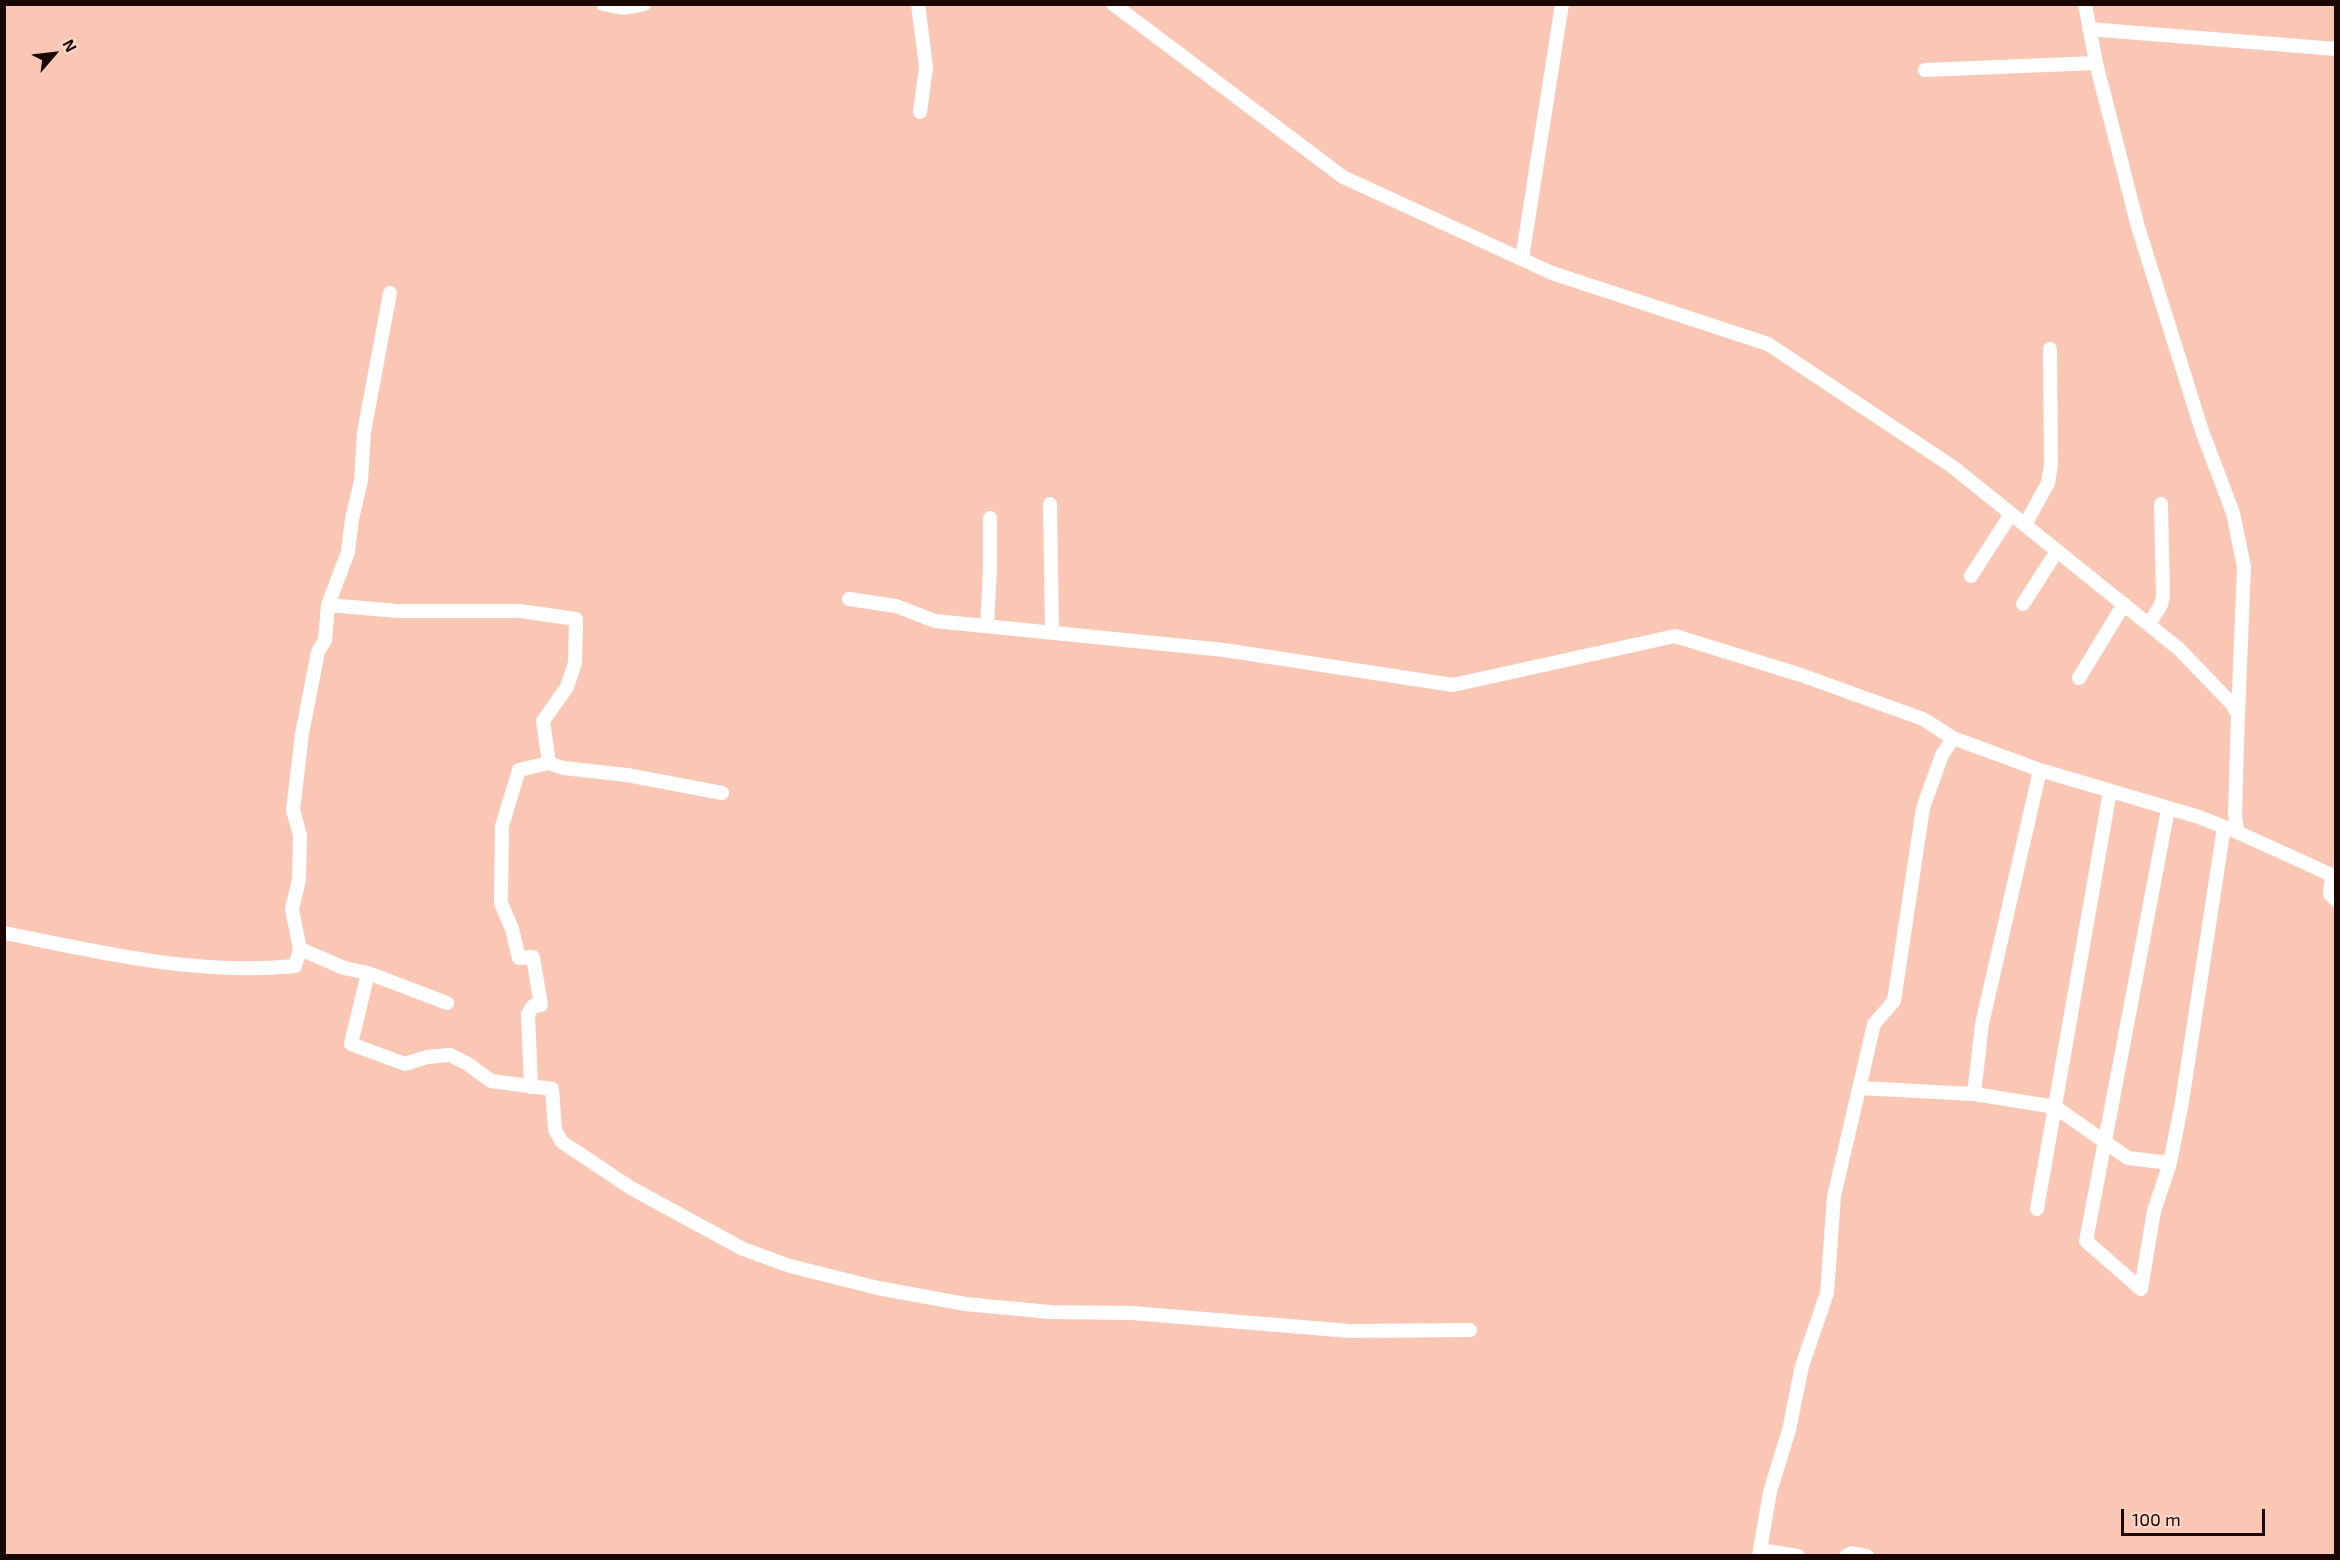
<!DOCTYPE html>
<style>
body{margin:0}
#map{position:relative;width:2340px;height:1560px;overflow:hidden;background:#fac7b4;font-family:"Exo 2",sans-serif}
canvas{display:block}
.frame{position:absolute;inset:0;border:6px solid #1b0702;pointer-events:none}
.north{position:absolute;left:24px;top:24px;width:60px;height:60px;-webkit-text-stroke:4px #fed8c9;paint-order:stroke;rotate:62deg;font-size:16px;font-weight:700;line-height:24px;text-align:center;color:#1b0702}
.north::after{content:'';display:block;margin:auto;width:21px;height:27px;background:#1b0702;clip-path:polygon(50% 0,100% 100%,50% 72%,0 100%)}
.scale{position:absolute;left:2121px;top:1509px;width:144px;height:27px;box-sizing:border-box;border:3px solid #1b0702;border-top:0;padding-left:8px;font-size:18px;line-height:21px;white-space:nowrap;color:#1b0702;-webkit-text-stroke:4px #fed8c9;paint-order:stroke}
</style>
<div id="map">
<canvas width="2340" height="1560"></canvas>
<div class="frame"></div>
<div class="north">N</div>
<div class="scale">100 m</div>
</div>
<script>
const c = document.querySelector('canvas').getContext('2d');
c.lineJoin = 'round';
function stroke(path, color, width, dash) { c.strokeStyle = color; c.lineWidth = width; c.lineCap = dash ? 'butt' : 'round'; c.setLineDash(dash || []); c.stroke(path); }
stroke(new Path2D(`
 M603,4l20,4 21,-4
 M918,4l8,63 -6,45
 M1113,4l230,173 209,96 216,71 185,123 226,182 52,54 7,11 -3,100 2,18 99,45
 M2085,4l11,59 42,164 64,204 31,82 11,54 -6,147
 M2089,29l247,20
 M1925,70l171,-7
 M1522,259l40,-255
 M1050,504l2,128
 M2025,525l23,-42 3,-18 -1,-116
 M1971,576l40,-62
 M849,599l47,7 39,15 289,29 229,35 222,-49 126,39 122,44 30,19
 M2023,604l34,-53
 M328,605l70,6h122l56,8 -1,44 -8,24 -24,34 6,42 14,5 64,7 95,18
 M2149,624l12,-19 2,-9 -2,-92
 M987,626l3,-56v-52
 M2079,678l45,-74
 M2332,876l-2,18 6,6
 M4,933c96,19 192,43 291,33l5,-17 44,19 24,5 -17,71 54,20 22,-7 23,-2 18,9 23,17 61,8 3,41 7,12 69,46 112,61 47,17 88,22 87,16 85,8 82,1 218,18 120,-1
 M300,949l-8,-40 7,-29 1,-45 -7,-25 9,-76 16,-82 7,-12 3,-35 20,-53 4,-33 9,-38 3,-49 26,-139
 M368,973l79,30
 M531,1087l-3,-73 5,-8 8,-1 -8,-48 -14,1 -7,-29 -11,-26 1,-77 17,-56 30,-7
 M1859,1088l115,6 81,13 73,51 42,5
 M1974,1094l8,-70 58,-254
 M2037,1209l73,-418
 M2141,1289l-55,-48 82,-432
 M2141,1289l13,-78 16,-48 12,-61 42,-275
 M1760,1550l38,6
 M1759,1556l11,-64 19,-62 13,-64 25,-73 7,-97 40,-172 20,-23 29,-193 19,-53 11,-17 87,32 159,47 38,15
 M1846,1556l6,-3 15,3`), '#fff', 14);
</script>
